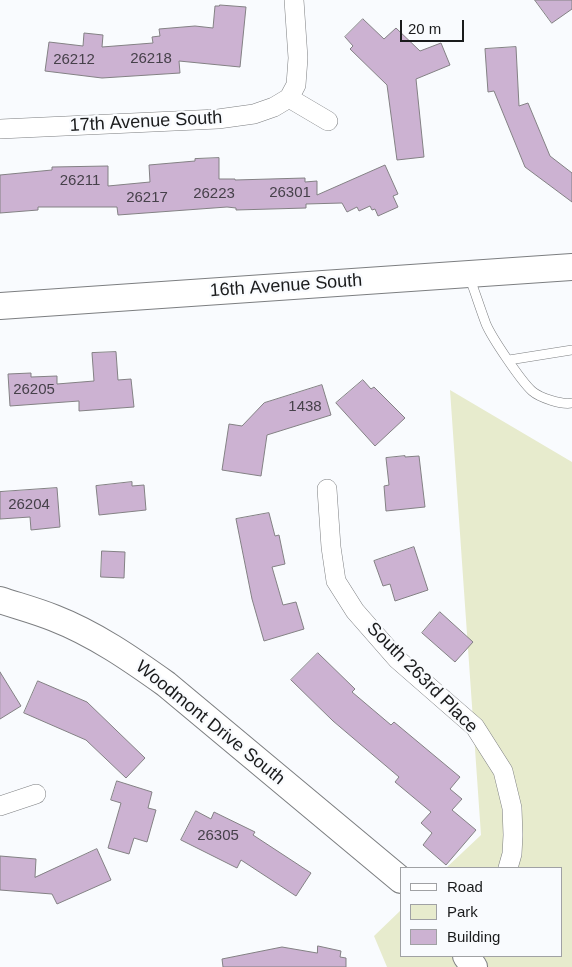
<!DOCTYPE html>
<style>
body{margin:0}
#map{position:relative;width:572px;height:967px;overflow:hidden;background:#f9fbfe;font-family:Arial,sans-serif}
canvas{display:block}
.legend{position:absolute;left:400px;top:867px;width:162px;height:90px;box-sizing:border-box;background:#f9fbfe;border:1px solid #a0a1a4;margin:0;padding:6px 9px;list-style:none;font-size:15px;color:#1a1b1c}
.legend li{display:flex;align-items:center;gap:10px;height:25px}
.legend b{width:25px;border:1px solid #a0a1a4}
.scale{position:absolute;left:400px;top:20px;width:64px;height:22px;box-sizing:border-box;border:2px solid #1a1b1c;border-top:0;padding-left:6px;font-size:15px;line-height:18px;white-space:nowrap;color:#1a1b1c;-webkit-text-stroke:4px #f9fbfe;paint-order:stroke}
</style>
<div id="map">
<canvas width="572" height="967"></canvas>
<ul class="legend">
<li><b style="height:6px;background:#fff"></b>Road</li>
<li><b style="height:14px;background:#e7ebcd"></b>Park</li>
<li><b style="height:14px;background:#ccb2d2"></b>Building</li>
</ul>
<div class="scale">20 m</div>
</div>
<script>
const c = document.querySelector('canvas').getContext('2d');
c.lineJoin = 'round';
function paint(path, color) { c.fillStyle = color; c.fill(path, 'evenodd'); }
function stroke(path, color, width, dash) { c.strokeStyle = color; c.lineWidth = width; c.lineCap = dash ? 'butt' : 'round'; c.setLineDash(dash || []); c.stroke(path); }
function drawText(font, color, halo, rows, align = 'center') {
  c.font = font + ' Arial,sans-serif'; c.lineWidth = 4.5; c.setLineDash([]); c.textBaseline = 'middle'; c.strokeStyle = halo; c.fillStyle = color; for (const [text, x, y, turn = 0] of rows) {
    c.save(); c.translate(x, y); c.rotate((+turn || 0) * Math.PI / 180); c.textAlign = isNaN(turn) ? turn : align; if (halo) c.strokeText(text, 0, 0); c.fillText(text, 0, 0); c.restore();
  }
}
paint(new Path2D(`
 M450,390l122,72v505h-185l-13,-31 27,-26v46h160v-88h-115l35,-33z`), '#e7ebcd');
const building = new Path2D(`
 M535,0h37v9l-20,14z
 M220,5l26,2 -6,60 -61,-6 1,12 -78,5 -57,-7 4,-29 34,4 1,-13 19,2 -1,12 51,-4 -1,-6 8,-1 -1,-7 36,-3 18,2 2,-22h4z
 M363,19l21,20 12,-11 24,23 21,-8 9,22 -34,14 8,78 -27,3 -10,-75 -37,-36 3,-3 -8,-9z
 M516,47l3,59 9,-3 22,53 22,17v29l-47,-35 -31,-76 -6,1 -3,-43z
 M219,158v21h16v1l70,-2v4l12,-1v14l68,-30 13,29 -5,2 5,11 -20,9 -3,-7 -3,1 -2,-4 -11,5 -2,-4 -10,5 -5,-9 -36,1v4l-70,2v-2l-9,-1 -109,8 -1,-8h-79v3l-38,3v-38l52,-5v-3l56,-1v20l42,-4 -1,-17 46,-4v-2z
 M116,352l2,28 13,-1 3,28 -55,4v-10l-69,5 -2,-32 23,-1v4l26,-1v8l37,-3 -2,-28z
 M363,380l8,9 3,-2 31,31 -30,28 -39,-43z
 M322,385l9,30 -64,20 -6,41 -39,-6 7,-46 13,2 22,-23z
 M405,456v1l14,-1 6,51 -39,4 -2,-25 5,-1 -3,-27z
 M132,482v4l12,-1 2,25 -47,5 -3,-29z
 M57,488l3,39 -29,3 -1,-13 -30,2v-27z
 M269,513l6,23 4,-1 6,29 -13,3 11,38 13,-3 8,27 -40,12 -12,-42 -16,-80z
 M414,547l14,43 -33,11 -5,-17 -7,2 -9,-25z
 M102,551l23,1 -1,26 -23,-1z
 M440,612l33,30 -18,20 -33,-29z
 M318,653l37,36 -3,3 39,33 3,-3 66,55 -10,12 12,10 -10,11 24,20 -30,35 -23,-20 9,-12 -11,-10 10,-11 -36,-30 4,-5 -66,-56 -42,-41z
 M0,672l21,34 -21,13z
 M38,681l49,21 58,56 -19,20 -40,-38 -62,-27z
 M117,781l35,11 -4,16 8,2 -9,32 -13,-4 -5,16 -21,-6 13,-45 -10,-3z
 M196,811l15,8 3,-7 41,20 -2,3 58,38 -15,23 -55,-36 -4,8 -56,-28z
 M97,849l14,31 -54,24 -5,-10 -52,-4v-34l36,3 -1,18z
 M318,946l23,5 -1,6 6,1v9h-123l-1,-8 60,-12 35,6z`);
paint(building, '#ccb2d2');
stroke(building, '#838184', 1);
const lane = new Path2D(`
 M469,276c6,16 11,32 17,48 6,14 35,57 46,67 8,7 30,14 40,12
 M509,360l63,-10`);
const street = new Path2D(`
 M289,98l39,23
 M0,129l218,-10 36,-5 20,-7 15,-9 7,-13 2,-27 -4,-58
 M327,489l4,58 5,34 19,30 42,48 78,68 28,44 9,37 1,27 -1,19 -4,14
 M0,806l36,-12`);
const secondary = new Path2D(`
 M0,306l572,-39
 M0,600c18,6 37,11 54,18 41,16 77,41 112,66l235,196
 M466,956l8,11`);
stroke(lane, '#7c7e80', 10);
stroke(street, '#7c7e80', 20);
stroke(secondary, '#7c7e80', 28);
stroke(lane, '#fff', 9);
stroke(street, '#fff', 19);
stroke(secondary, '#fff', 26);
drawText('15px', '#46414a', null, [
 ["26218",151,59],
 ["26212",74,60],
 ["26211",80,181],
 ["26301",290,193],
 ["26223",214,194],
 ["26217",147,198],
 ["26205",34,390],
 ["1438",305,407],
 ["26204",29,505],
 ["26305",218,836]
]);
drawText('18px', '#1a1b1c', '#f9fbfe', [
 ["17th Avenue South",146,122,-3],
 ["16th Avenue South",286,286,-4],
 ["South 263rd Place",422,678,45],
 ["Woodmont Drive South",210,723,39]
]);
</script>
